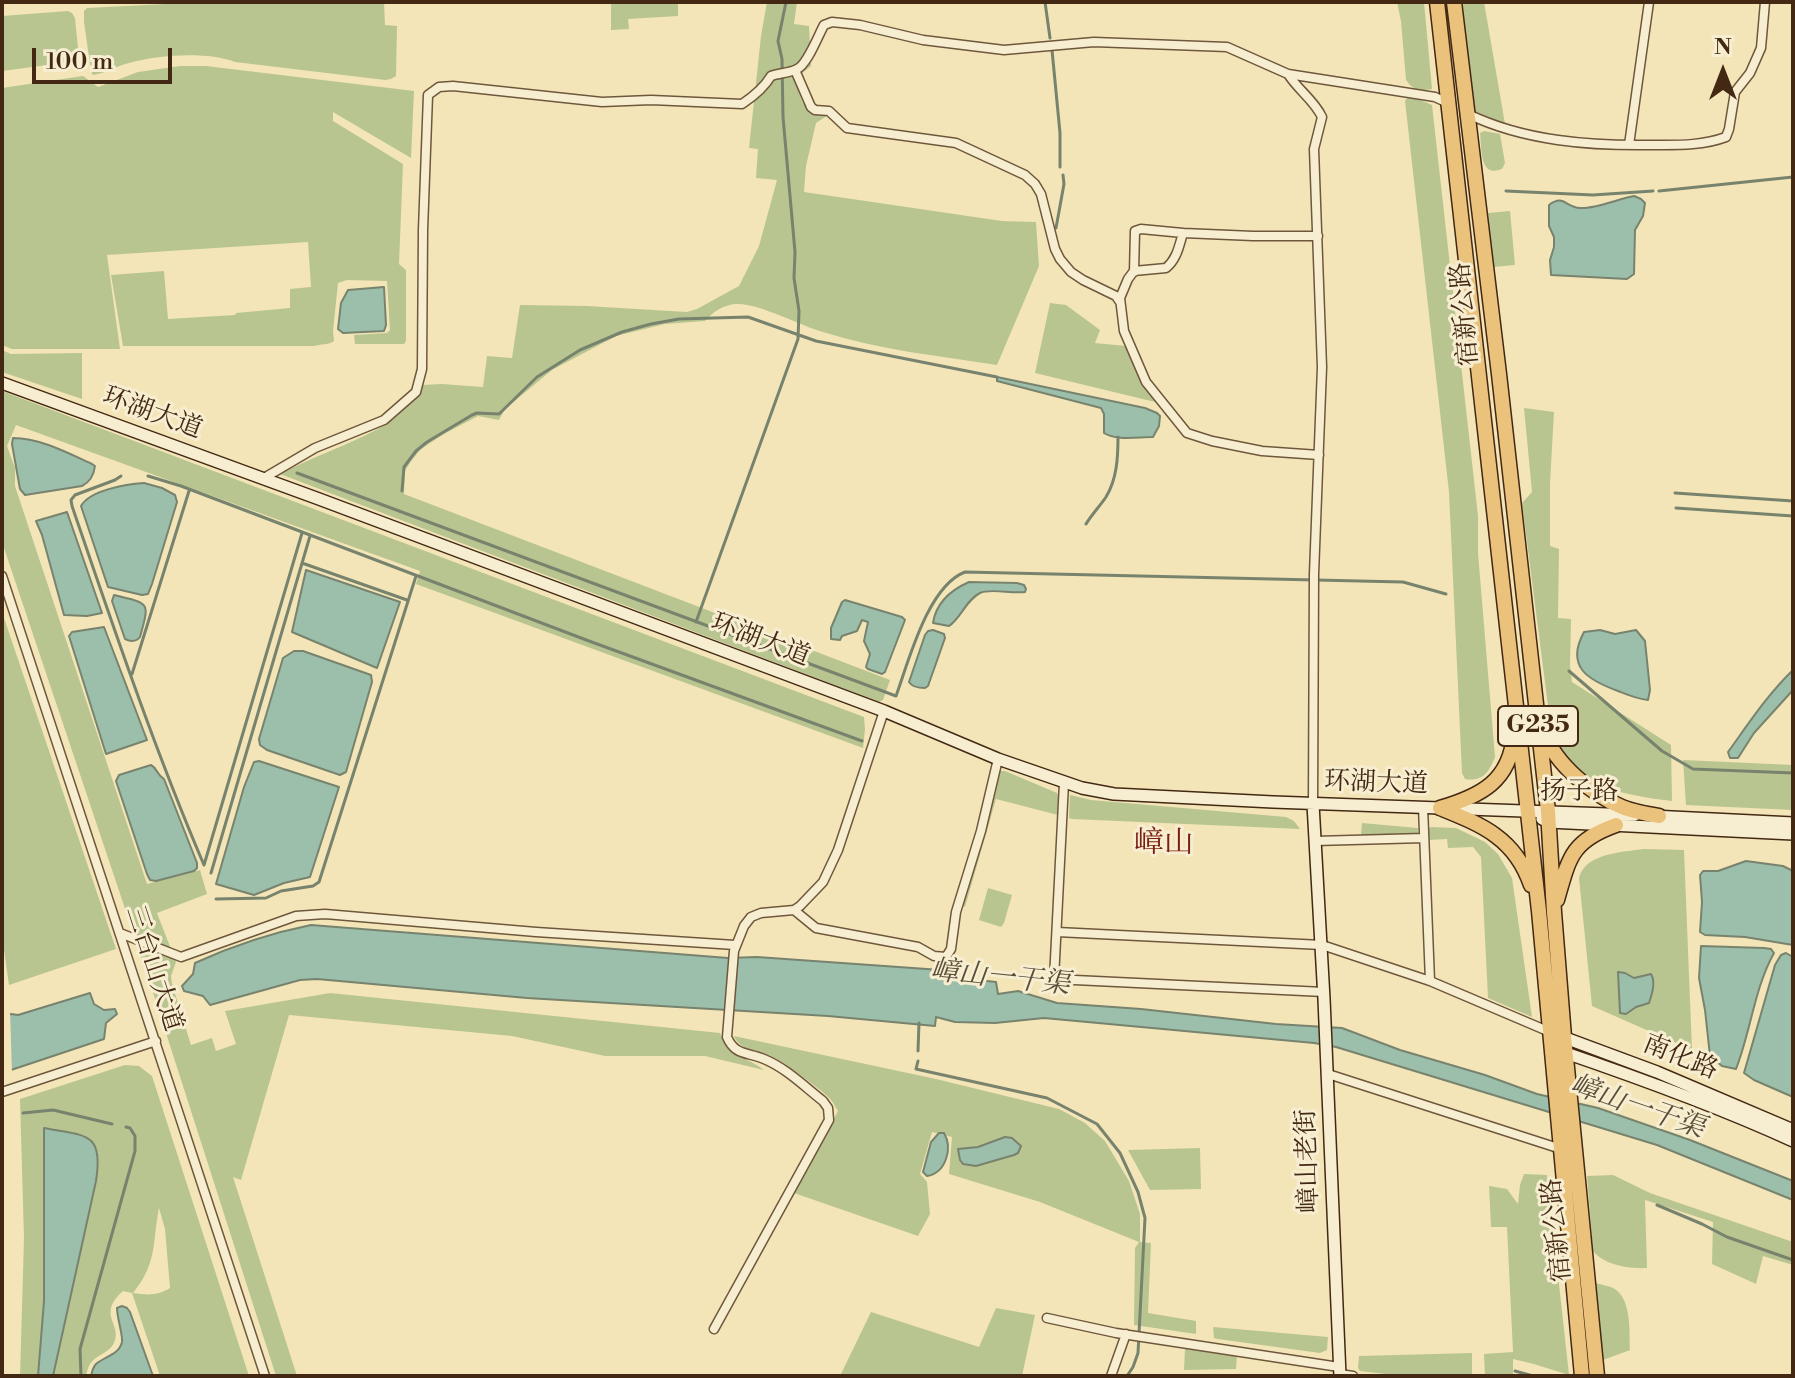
<!DOCTYPE html>
<meta charset="utf-8">
<style>
body{margin:0}
#map{position:relative;width:1795px;height:1378px;overflow:hidden;background:#f3e5b8;font-family:"Libre Bodoni",serif}
canvas{display:block}
.frame{position:absolute;inset:0;border:4px solid #432813;pointer-events:none}
.north{position:absolute;left:1683px;top:32px;width:80px;height:80px;-webkit-text-stroke:6px #f7eed1;paint-order:stroke;rotate:0deg;font-size:22px;font-weight:700;line-height:32px;text-align:center;color:#432813}
.north::after{content:'';display:block;margin:auto;width:28px;height:36px;background:#432813;clip-path:polygon(50% 0,100% 100%,50% 72%,0 100%)}
.scale{position:absolute;left:32px;top:48px;width:140px;height:36px;box-sizing:border-box;border:4px solid #432813;border-top:0;padding-left:10px;font-size:24px;line-height:28px;white-space:nowrap;color:#432813;-webkit-text-stroke:6px #f7eed1;paint-order:stroke}
</style>
<div id="map">
<canvas width="1795" height="1378"></canvas>
<div class="frame"></div>
<div class="north">N</div>
<div class="scale">100 m</div>
</div>
<script>
const c = document.querySelector('canvas').getContext('2d');
c.lineJoin = 'round';
function paint(path, color) { c.fillStyle = color; c.fill(path, 'evenodd'); }
function stroke(path, color, width, dash) { c.strokeStyle = color; c.lineWidth = width; c.lineCap = dash ? 'butt' : 'round'; c.setLineDash(dash || []); c.stroke(path); }
function drawText(font, color, halo, rows, align = 'center') {
  c.font = font + ' "Libre Bodoni","Noto Serif SC",serif'; c.lineWidth = 6; c.setLineDash([]); c.textBaseline = 'middle'; c.strokeStyle = halo; c.fillStyle = color; for (const [text, x, y, turn = 0] of rows) {
    c.save(); c.translate(x, y); c.rotate((+turn || 0) * Math.PI / 180); c.textAlign = isNaN(turn) ? turn : align; if (halo) c.strokeText(text, 0, 0); c.fillText(text, 0, 0); c.restore();
  }
}
paint(new Path2D(`
 M204,2h180l1,23 12,1 -1,50 -5,3 -6,1 -150,-18c-28,-11 -78,-7 -106,1 -12,3 -23,10 -36,12l-2,-4 -7,-49v-11l3,-3z
 M611,2h67v14l-50,3 1,10 -18,1z
 M767,2h30l-3,22 15,2 2,40 -16,13c8,26 5,29 33,36l-12,8 -10,43 -2,26 198,29 34,1 3,44 -42,99c-58,-9 -117,-15 -174,-33 -21,-6 -67,-30 -87,-28 -13,1 -22,7 -31,17l-40,3 -49,12 -64,34 -47,39 -6,11 -21,-4 -34,18 -23,15 -10,12 -6,10 -1,23 486,186 -7,20 -4,2 -599,-228c32,-17 66,-28 98,-45 13,-7 40,-30 44,-44l20,-1 41,3 4,-31 25,2 8,-53 67,1 100,6 10,-3 42,-23 20,-40 18,-66 -21,-2 2,-29 -9,-1 12,-112z
 M1397,2h27l8,87 -14,2 -8,-6 -4,-5 -5,-59z
 M1461,2h23l21,122 -31,-13z
 M68,11l4,2 3,5 4,40 -1,3 -76,10v-55z
 M180,66h26l208,25 -3,67 -78,-46v9l70,43 -4,100 7,6v71l-2,3h-49l-1,-9 33,-2 3,-3 -3,-49 -40,-1 -9,3 -5,48 1,10c-5,4 -13,3 -20,5h-191l-12,-71 53,-4 4,48 67,-4 1,-2 54,-5v-19l21,-2 -3,-45 -201,13 13,94h-108l-10,-4v-257l81,-12 15,11 40,-15z
 M1407,98h8l17,7 46,411v37l17,204c-6,15 -12,25 -30,22l-3,-6 -13,-281 -44,-391z
 M1484,131l16,3 5,29 -3,6c-23,9 -20,-20 -22,-36z
 M1510,211l5,54 -22,2 -5,-54z
 M1050,303l16,2 34,25 -5,13 31,3 13,32 16,24 -120,-29z
 M2,350l9,4 71,-1v46l-80,-27z
 M2,391l862,326 1,12 -2,19 -447,-164 4,-13 -404,-146 -9,21 8,22v18l132,398 53,-14 7,24 -50,19 19,49 -5,14 1,8 19,61 21,-7 4,13 20,-7 -11,-33 105,-18 390,40c9,25 26,23 44,37l-59,-14h-100l-93,-20 -223,-21 -48,165 -8,-3 64,199h-21l-127,-396 -147,-438z
 M1524,408l30,4 -4,71v63l9,3 -1,69 13,1 -1,46 2,17 99,63 1,56c-31,-4 -66,-8 -92,-29 -11,-9 -20,-23 -28,-35l-30,-234 10,-11z
 M2,612l114,337 -107,36 -7,-49z
 M1683,760l110,5v45l-107,-5z
 M1000,771h5l52,22 2,4 -1,18 -62,-16 -31,108 -4,-2z
 M1070,795l21,5 195,17 8,4 6,8 -228,-10 -3,-1z
 M1362,823l56,5v6l-57,2z
 M1431,827l25,1 29,14 13,12 14,24 20,139 -44,-19 -7,-141 -8,-10 -25,1 -1,-9 -18,1 -1,-11z
 M1644,849l40,1 8,200 -100,-44 -13,-128c6,-25 44,-26 65,-29z
 M988,888l24,7 -8,28 -3,4 -22,-7z
 M734,1036l202,43 123,30 26,14 20,18 24,40 11,33v28l11,1 -3,70 48,8v13l-62,-9 1,-77 4,-6 -99,-40 -91,-28 3,-37 -20,-5 -12,42 7,8 3,32 -12,22 -124,-43 44,-82c-3,-4 -4,-8 -7,-11 -6,-8 -48,-38 -58,-43 -14,-7 -33,-6 -39,-21z
 M125,1065l14,1 13,10 97,300h-89l-28,-83 -9,-2c-27,24 0,33 -9,52 -5,10 -18,12 -24,21 -2,3 -3,8 -4,12h-66l4,-138 -4,-139zM159,1208l6,21 5,59c-13,8 -23,7 -37,5 25,-31 19,-50 26,-85z
 M1200,1148l1,41 -51,1 -22,-40z
 M1524,1174l23,1 22,200 -35,-11 -21,-5v17h-28l-1,-22 29,-2 -6,-125h-16l-2,-41 18,3 11,15 2,-19z
 M1613,1175l37,18 143,49v23l-30,-9 -7,28 -44,-20 1,-42 -68,-22 2,68c-18,1 -43,-3 -54,-17l-6,-75z
 M1596,1283c6,2 14,3 19,6 17,12 14,43 15,61l-27,10z
 M996,1308l39,7 -13,61h-182l31,-64 108,35z
 M1213,1327l115,10 -1,13 -7,3 -102,-14 -4,-1z
 M1185,1348l52,7 -1,14 -52,1z
 M1472,1353v23h-69l-43,-5 -2,-3 1,-12z`), '#b9c590');
const water = new Path2D(`
 M1634,196l7,3 4,4 -2,13 -8,14 -1,44 -7,5 -76,-4 -1,-15 4,-13v-10l-5,-11v-21c15,-11 16,2 31,3 15,1 38,-9 54,-12z
 M384,287l2,38 -2,6 -41,2 -5,-4 3,-26 7,-13z
 M997,377l148,31 12,5 3,3 -1,10 -6,11c-16,0 -37,4 -49,-4v-19l-3,-6 -104,-27z
 M13,438c27,0 55,15 79,26l3,2c-1,8 -5,16 -13,20l-57,9 -5,-6 -8,-45z
 M144,483l18,5 13,7 2,7 -25,82 -4,10 -6,1 -34,-8 -27,-81c9,-16 46,-22 63,-23z
 M67,512l35,101 -15,3 -23,-1 -22,-80 -6,-14z
 M306,570l94,32 -23,66 -85,-36z
 M969,582l48,1 7,2 2,4 -1,3c-13,2 -35,-4 -45,1 -14,7 -19,25 -31,33l-16,-3c3,-20 18,-33 36,-41z
 M114,595c36,9 36,6 26,42 -4,5 -9,5 -15,2l-13,-38z
 M845,600l57,17 3,3 -20,52 -3,2 -14,-5 -2,-2 4,-13 -6,-13 4,-19 -6,-2 -5,11 -15,5 -2,4 -9,-1v-11l11,-26z
 M104,627l43,113 -41,14 -37,-118 3,-4z
 M933,630l11,4 1,4 -17,48 -3,2c-6,0 -13,-1 -16,-6l16,-47 3,-4z
 M1600,630l15,4 21,-4 9,11 5,49 -2,10c-11,-1 -20,-5 -30,-9 -30,-11 -53,-24 -34,-59z
 M294,651h9l68,24 1,7 -26,90 -6,3 -73,-25 -7,-5 -1,-6 24,-81z
 M1793,670v20l-39,43 -16,25h-8l-2,-6c21,-29 40,-58 65,-82z
 M259,761l80,26 -29,90 -26,6 -30,12 -38,-11 28,-97 10,-25z
 M151,765c6,3 6,10 13,14l33,84v5l-3,3 -38,10 -6,-1 -3,-6 -31,-93 3,-6z
 M1746,861l37,5 10,5v74l-48,-8 -40,-2 -5,-3 2,-30 -2,-27 3,-4h15z
 M311,925l417,33 29,-1 184,13v6l55,6 2,12 20,-3 39,12 84,6 135,15 66,4 58,22 85,25 52,19 61,14 92,32 103,41v19l-136,-55 -321,-98 -22,-4 -270,-25 -49,5 -40,-1 -19,-5 -1,9 -107,-10 -301,-18 -210,-19 -17,1 -90,25 -7,-9 -19,-5 -2,-5 11,-12 2,-11c37,-17 76,-30 116,-38z
 M1701,946l63,2 7,1 3,4c-20,36 -23,78 -38,116l-14,-3 -12,-10 -5,-46 -6,-32z
 M1786,953l7,4v140l-39,-17 -10,-7 31,-108 6,-10z
 M1618,972l7,1 9,5 17,-4c5,8 1,20 -2,29l-13,4 -10,7 -6,-1z
 M90,993l4,11 10,6 11,-1 2,5 -11,9 -2,16 -102,34v-56l9,-3 7,1z
 M44,1128c41,8 60,3 52,53l-43,195h-15l6,-75z
 M939,1133h5c9,15 2,40 -17,43l-4,-4 8,-30z
 M1005,1137l7,1 9,8 -3,7 -4,2 -38,11 -13,-2 -3,-4 -2,-11 20,-2z
 M122,1306l5,2 3,4 23,64h-62c1,-4 2,-9 5,-12 9,-8 23,-9 26,-22 1,-7 -5,-24 -5,-34z`);
paint(water, '#9cbfab');
stroke(water, '#78836e', 2);
paint(new Path2D(`
 M10,1010l2,63 -10,4v-64z`), '#f3e5b8');
stroke(new Path2D(`
 M1045,2l5,36
 M1052,50l8,83v34
 M1506,191l87,4 60,-4
 M1659,191l134,-14
 M1056,228l8,-44 -1,-9
 M297,473l599,223c13,-36 32,-110 69,-124l438,10 43,12
 M121,476l-6,4 -40,15 -4,5 1,6c41,120 82,242 132,359l98,-332
 M148,476l33,10 408,155 273,100
 M402,491l2,-24 12,-16 11,-9 45,-27 5,-2 22,1 38,-37 43,-27 42,-18 29,-8 28,-5 69,-2 68,24 181,36
 M1675,493l118,8
 M1676,508l117,8
 M1086,524c6,-10 14,-18 20,-27 11,-18 12,-40 12,-60
 M302,563l105,37
 M696,622l102,-283 1,-28 -5,-33 1,-26 -12,-135 -1,-58 -4,-18 8,-39
 M1569,671l93,80 31,18 100,4
 M132,674l57,-183
 M211,873l99,-337
 M216,899l50,-1 15,-7 32,-5 6,-4 97,-306
 M918,1051l1,-28
 M918,1061l-2,8 131,29 50,26 23,29 18,39 7,26 -7,135 -5,14 -6,9
 M23,1113l30,-3 59,14
 M1657,1205l45,19 25,13 66,23
 M1515,1371l18,5
 M81,1376l-1,-27 55,-198v-15l-5,-8 -4,-1`), '#78836e', 3);
const street = new Path2D(`
 M795,70l16,37 4,3 14,1 18,17 109,15 69,32 10,9 6,10 14,55 5,10 11,13 12,8 33,16 4,6
 M1288,74c10,16 26,26 34,43l-8,32 8,218 -8,207 -1,230
 M1468,114c56,27 122,32 184,31 25,0 50,1 74,-8l3,-8 6,-37 15,-19 11,-25 4,-46
 M1629,145l20,-143
 M1318,236h-65l-70,-3c-4,13 -6,26 -17,35l-32,3 -6,8 -8,19 4,33 22,51 41,51 25,8 50,10 57,4
 M1134,272l1,-41 6,-2 42,4
 M264,478l51,-30 69,-28 32,-28 6,-23 1,-139 5,-135 11,-8 14,-1 149,16 49,-2 91,4c12,-8 22,-16 29,-28 8,-3 19,-3 26,-7 10,-4 21,-33 27,-44l8,-3 28,3 63,15 81,10 90,-8 133,5 61,27 147,23 13,6
 M2,576l263,800
 M1064,783l-10,196 270,13
 M1423,807l7,174
 M1315,841l109,-3
 M794,910l22,18 102,19 16,9 12,1 5,-8 5,-37 25,-81 17,-72
 M1057,932l265,13 108,36 120,51
 M120,933l61,24 115,-41 29,-2 211,18 199,13
 M1328,1074l233,75
 M2,1092l154,-51
 M1047,1318l69,15 223,34
 M714,1329l115,-209 -1,-12 -5,-7c-18,-14 -37,-33 -59,-42 -16,-7 -29,-3 -37,-22l7,-86 10,-25 7,-9 10,-4 33,-3 6,-4 23,-24 15,-32 46,-139
 M1340,1374l13,2
 M1111,1376l15,-42`);
const secondary = new Path2D(`
 M2,383l317,116 565,212 114,48 84,29 32,6 159,8 362,13
 M1313,804l11,195 16,377
 M1652,816l141,7
 M1542,819l7,3 244,12
 M1560,1036l97,36 136,58
 M1560,1051c79,27 157,55 233,90`);
const highway = new Path2D(`
 M1437,2l102,909 43,465
 M1454,2l45,372 49,437 6,101 10,125 33,339
 M1545,734c10,30 48,61 77,73 12,5 25,7 37,9
 M1440,808c42,17 75,30 91,77
 M1440,808c41,-12 70,-27 74,-73
 M1557,900c12,-42 14,-59 59,-75`);
stroke(street, '#6f573c', 11);
stroke(secondary, '#432813', 14);
stroke(highway, '#432813', 17);
stroke(street, '#f7eed1', 8);
stroke(secondary, '#f7eed1', 11);
stroke(highway, '#eac27c', 14);
for (const [x, y, w] of [
 [1538,726,80]
]) { const box = new Path2D(); box.roundRect(x - w / 2, y - 20, w, 40, 6); c.fillStyle = '#f7eed1'; c.fill(box); stroke(box, '#432813', 2); }
drawText('bold 24px', '#432813', null, [
 ["G235",1538,726]
]);
drawText('26px', '#432813', '#f7eed1', [
 ["宿新公路",1466,314,-95],
 ["环湖大道",152,414,20],
 ["环湖大道",760,641,21],
 ["环湖大道",1376,784,2],
 ["扬子路",1579,793],
 ["三台山大道",153,969,72],
 ["南化路",1680,1058,22],
 ["嶂山老街",1309,1161,-92],
 ["宿新公路",1558,1230,-96]
]);
drawText('italic 28px', '#594e39', '#f7eed1', [
 ["嶂山一干渠",1000,979,6],
 ["嶂山一干渠",1637,1108,19]
]);
drawText('30px', '#7a1f14', '#f7eed1', [
 ["嶂山",1164,845]
]);
</script>
